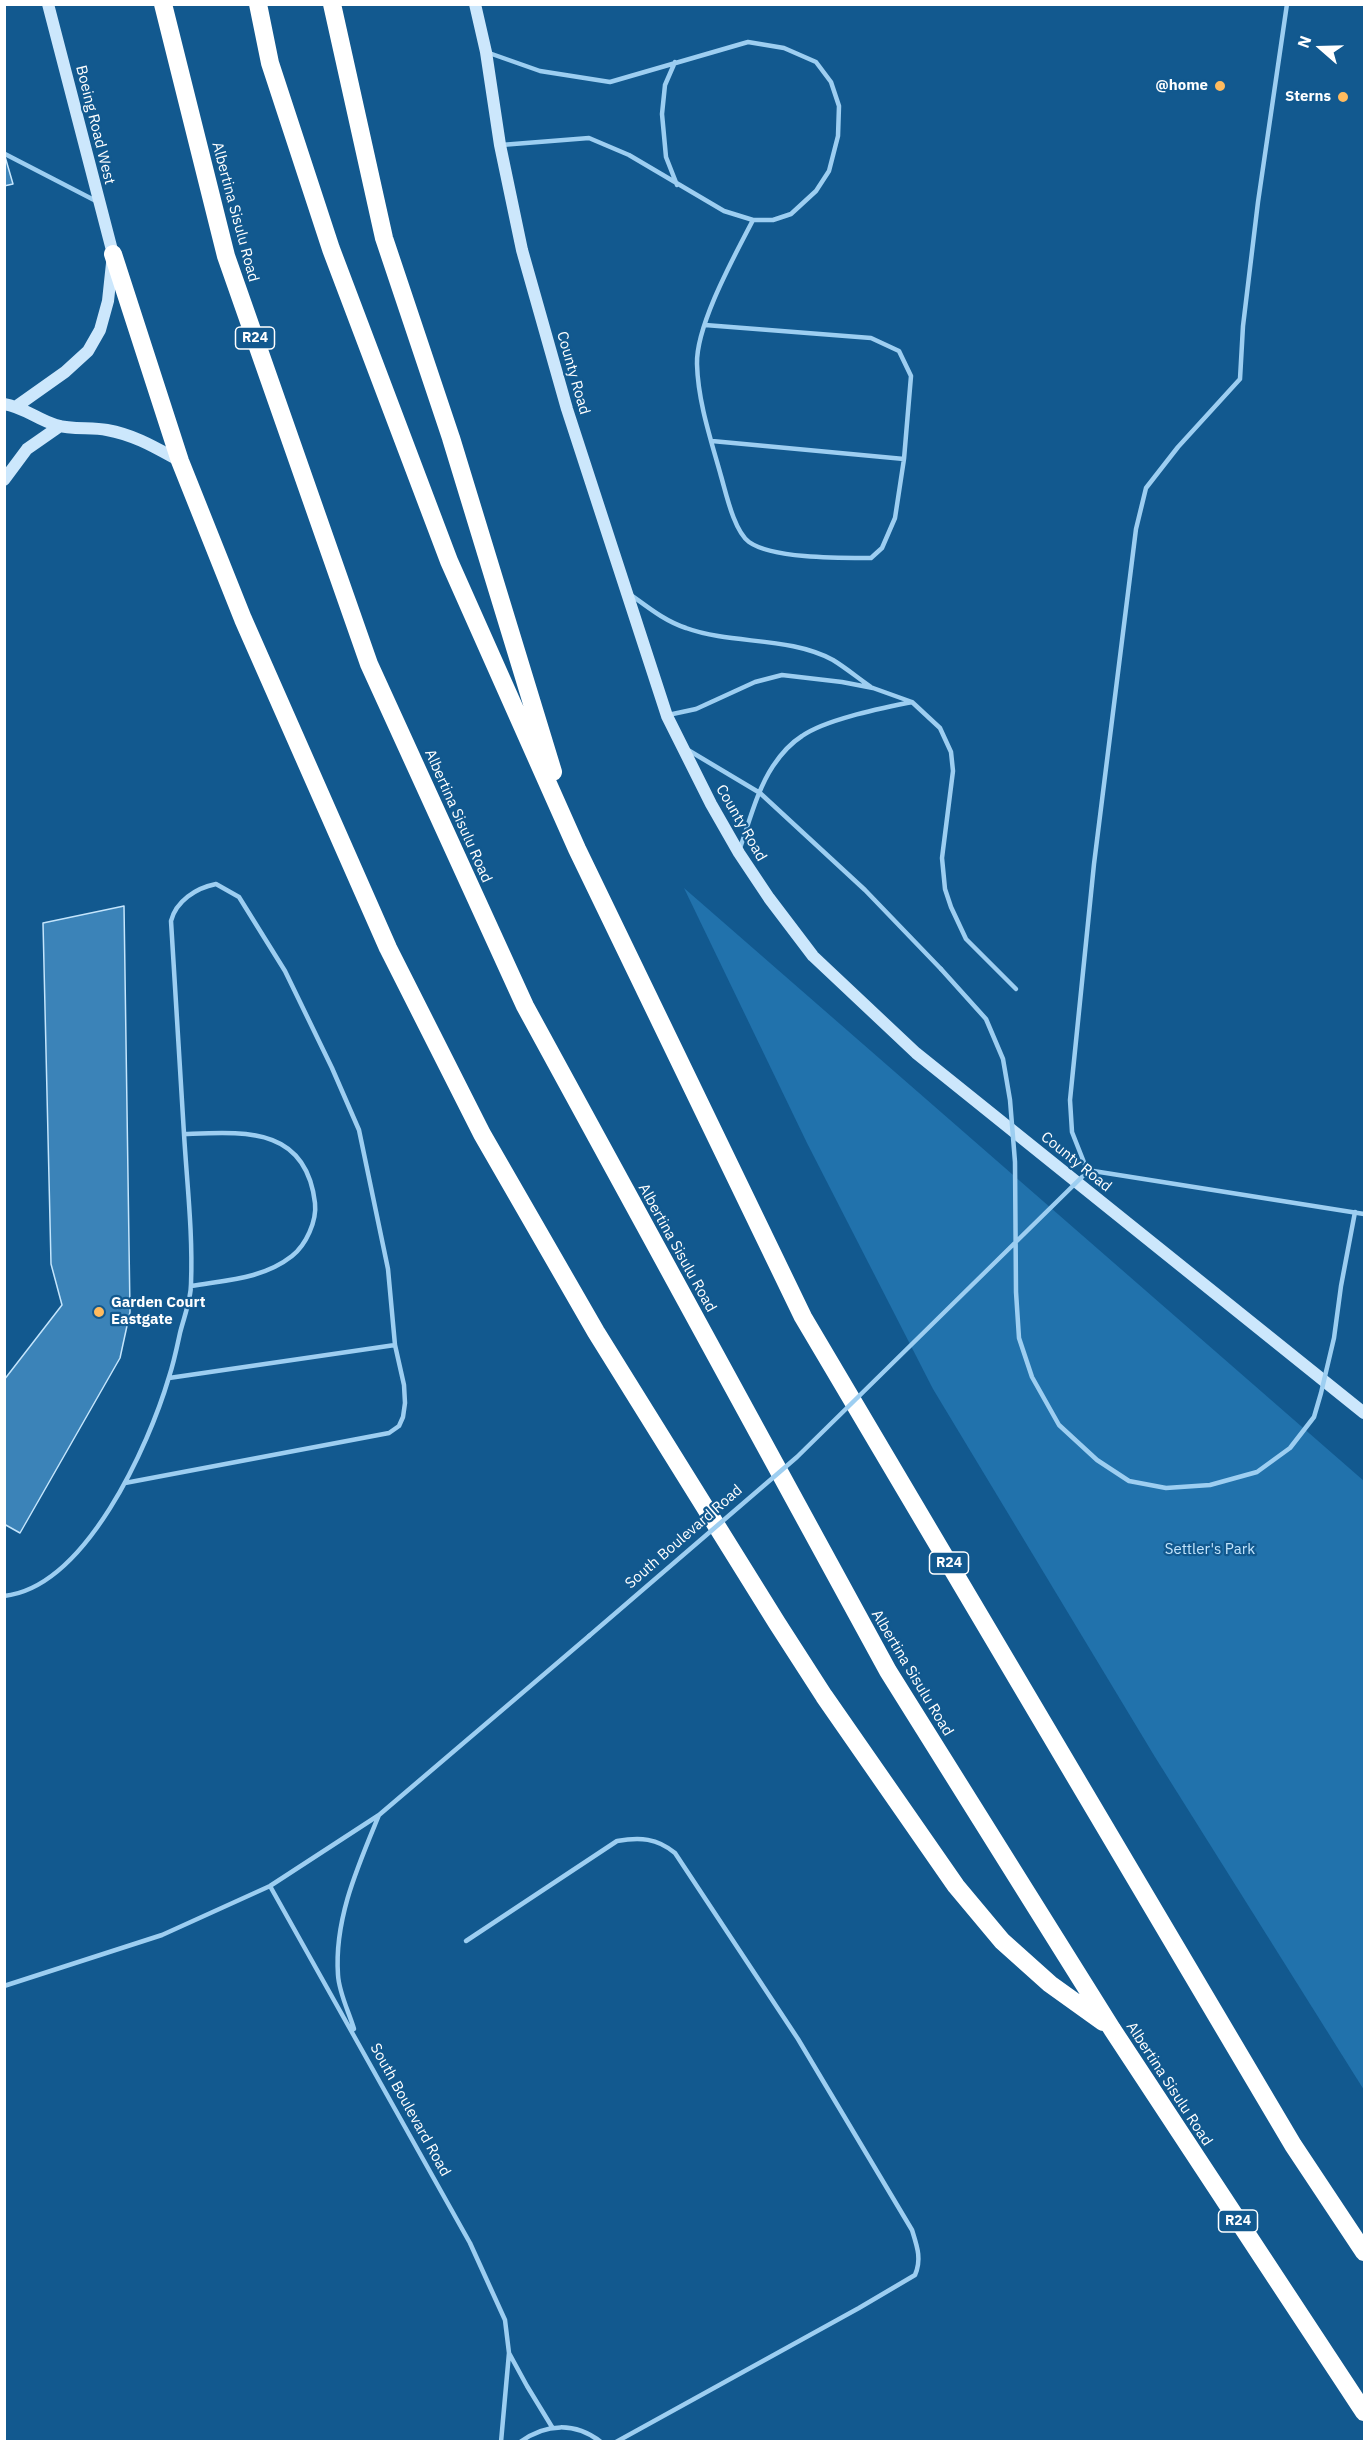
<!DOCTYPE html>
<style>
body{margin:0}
#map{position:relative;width:1369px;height:2446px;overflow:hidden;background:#12598f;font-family:"IBM Plex Sans",sans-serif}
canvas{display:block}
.frame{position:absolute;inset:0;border:6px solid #fff;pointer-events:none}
.north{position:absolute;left:1291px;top:18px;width:60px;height:60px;-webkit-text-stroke:4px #12598f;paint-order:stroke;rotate:290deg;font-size:16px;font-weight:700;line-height:24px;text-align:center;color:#fff}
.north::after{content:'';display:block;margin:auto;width:21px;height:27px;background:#fff;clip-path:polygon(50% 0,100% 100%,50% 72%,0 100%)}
</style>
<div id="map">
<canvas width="1369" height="2446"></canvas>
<div class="frame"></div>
<div class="north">N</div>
</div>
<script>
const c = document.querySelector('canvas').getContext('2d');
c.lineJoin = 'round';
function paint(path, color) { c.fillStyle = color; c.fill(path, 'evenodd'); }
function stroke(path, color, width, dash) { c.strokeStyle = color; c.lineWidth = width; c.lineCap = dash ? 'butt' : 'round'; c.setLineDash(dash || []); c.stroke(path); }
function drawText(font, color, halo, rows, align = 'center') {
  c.font = font + ' "IBM Plex Sans",sans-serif'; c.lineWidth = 4.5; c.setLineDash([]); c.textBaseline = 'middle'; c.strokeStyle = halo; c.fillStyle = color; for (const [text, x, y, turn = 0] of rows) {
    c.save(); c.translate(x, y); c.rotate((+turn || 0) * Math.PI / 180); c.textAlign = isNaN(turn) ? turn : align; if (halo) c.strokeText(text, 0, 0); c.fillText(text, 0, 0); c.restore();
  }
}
paint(new Path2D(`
 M684,888l680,593v609l-209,-333 -222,-368 -126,-246z`), '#2172ac');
const building = new Path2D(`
 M4,153l9,31 -9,2z
 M124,906l6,406 -10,46 -100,175 -16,-9v-144l58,-75 -11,-41 -8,-341z`);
paint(building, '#3b83b8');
stroke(building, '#c4e5fc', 1.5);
stroke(new Path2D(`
 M489,53l51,18 70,11 138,-40 36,6 32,14 15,20 8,24 -1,30 -9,35 -13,20 -25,23 -18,6h-20l-29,-9 -95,-56 -40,-17 -88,7
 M675,62l-10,23 -3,29 4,43 11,28
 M5,154l91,47
 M705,325l166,13 28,13 12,25 -7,83 -9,59 -13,30 -11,10c-29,0 -98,1 -122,-16 -15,-11 -23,-49 -28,-66 -10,-36 -23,-74 -24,-112 -1,-39 38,-109 56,-144
 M712,441l192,18
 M631,595c18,13 34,26 55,33 47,17 102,8 147,32 13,8 25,18 38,27
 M668,715l28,-6 59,-27 27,-7 60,7 31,6 39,14 28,26 11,24 2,19 -11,87 3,31 6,18 15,32 50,50
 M688,750l72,43 105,97 76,79
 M739,851c10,-28 18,-61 34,-85 8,-12 18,-23 29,-30 24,-17 81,-28 110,-34
 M1087,1170l277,44
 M1085,1174l2,-4 -15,-38 -2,-32 24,-236 42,-335 10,-41 32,-41 62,-68 3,-53 15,-124 29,-198
 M169,1378l226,-33
 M125,1483l264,-50 10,-7 4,-9 2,-14 -1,-18 -9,-40 -7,-76 -29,-139 -27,-62 -47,-97 -46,-74 -23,-13c-20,4 -40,17 -45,37l13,213
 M4,1596c82,-9 145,-151 165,-219 5,-15 8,-30 11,-44 4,-16 11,-33 11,-49 2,-50 -4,-100 -7,-150 61,-2 122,-8 131,69 2,18 -9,42 -23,53 -29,23 -66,24 -101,30
 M270,1886l200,357 35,77 4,33 -8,89
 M466,1941l151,-100c23,-4 40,-3 58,12l123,186 114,191c5,16 10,29 3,45l-56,33 -243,134
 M4,1986l158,-51 108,-49 109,-71 210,-179
 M354,2029c-5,-17 -15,-36 -16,-54 -4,-56 20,-109 41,-160
 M509,2353l18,33 25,41
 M520,2442c26,-19 55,-20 81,0`), '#9dcef1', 4.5);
stroke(new Path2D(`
 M475,4l11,48 14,93 22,105 45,159 100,307 44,88 28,49 30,45 44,58 103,97 448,360
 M4,404c20,3 34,16 52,21 16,5 35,2 51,5 28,5 49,18 73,31
 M17,406l48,-34 23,-21 12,-21 8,-29 5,-47 -65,-250
 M4,480l23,-31 33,-23`), '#cce7fc', 12);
stroke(new Path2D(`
 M163,4l63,252 143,408 156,342 363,665 224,358 252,383
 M258,4l12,59 61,186 118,312 128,288 226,468 490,828 71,107
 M332,4l52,234 67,200 102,334
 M113,254l67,207 63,158 145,329 94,186 114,198 181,291 47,73 132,190 46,55 48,43 53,38`), '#fff', 18);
stroke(new Path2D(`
 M941,969l45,50 17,40 7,41 5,62 1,130 3,46 13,39 27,48 38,35 32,21 37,7 44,-3 47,-13 33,-24 24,-31 7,-24 13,-55 7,-52 14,-74
 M589,1636l208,-179 288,-283`), '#9dcef1', 4.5);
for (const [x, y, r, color] of [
 [1220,86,6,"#ffbb5e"],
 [1343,97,6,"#ffbb5e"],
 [99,1312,6,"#ffbb5e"]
]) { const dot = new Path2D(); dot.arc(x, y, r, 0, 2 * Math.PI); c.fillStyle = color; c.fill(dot); stroke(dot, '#12598f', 2); }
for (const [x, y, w] of [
 [255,338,39],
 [949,1563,39],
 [1238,2221,39]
]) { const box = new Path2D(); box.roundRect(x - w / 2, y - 11, w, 22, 4.5); c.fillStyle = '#12598f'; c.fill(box); stroke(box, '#fff', 1.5); }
drawText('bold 14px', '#fff', null, [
 ["R24",255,338],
 ["R24",949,1563],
 ["R24",1238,2221]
]);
drawText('bold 15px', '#fff', '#12598f', [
 ["@home",1208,86],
 ["Sterns",1331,97],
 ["Garden Court",111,1303,"left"],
 ["Eastgate",111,1320,"left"]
], 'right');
drawText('15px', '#fff', '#12598f', [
 ["Boeing Road West",95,125,76],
 ["Albertina Sisulu Road",235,212,75],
 ["County Road",573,373,74],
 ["Albertina Sisulu Road",458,816,66],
 ["County Road",741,823,60],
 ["County Road",1076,1162,39],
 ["Albertina Sisulu Road",677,1248,61],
 ["South Boulevard Road",684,1537,-41],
 ["Albertina Sisulu Road",912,1673,59],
 ["Albertina Sisulu Road",1169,2084,57],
 ["South Boulevard Road",410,2110,61]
]);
drawText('15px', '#c4e5fc', '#12598f', [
 ["Settler's Park",1210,1550]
]);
</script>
